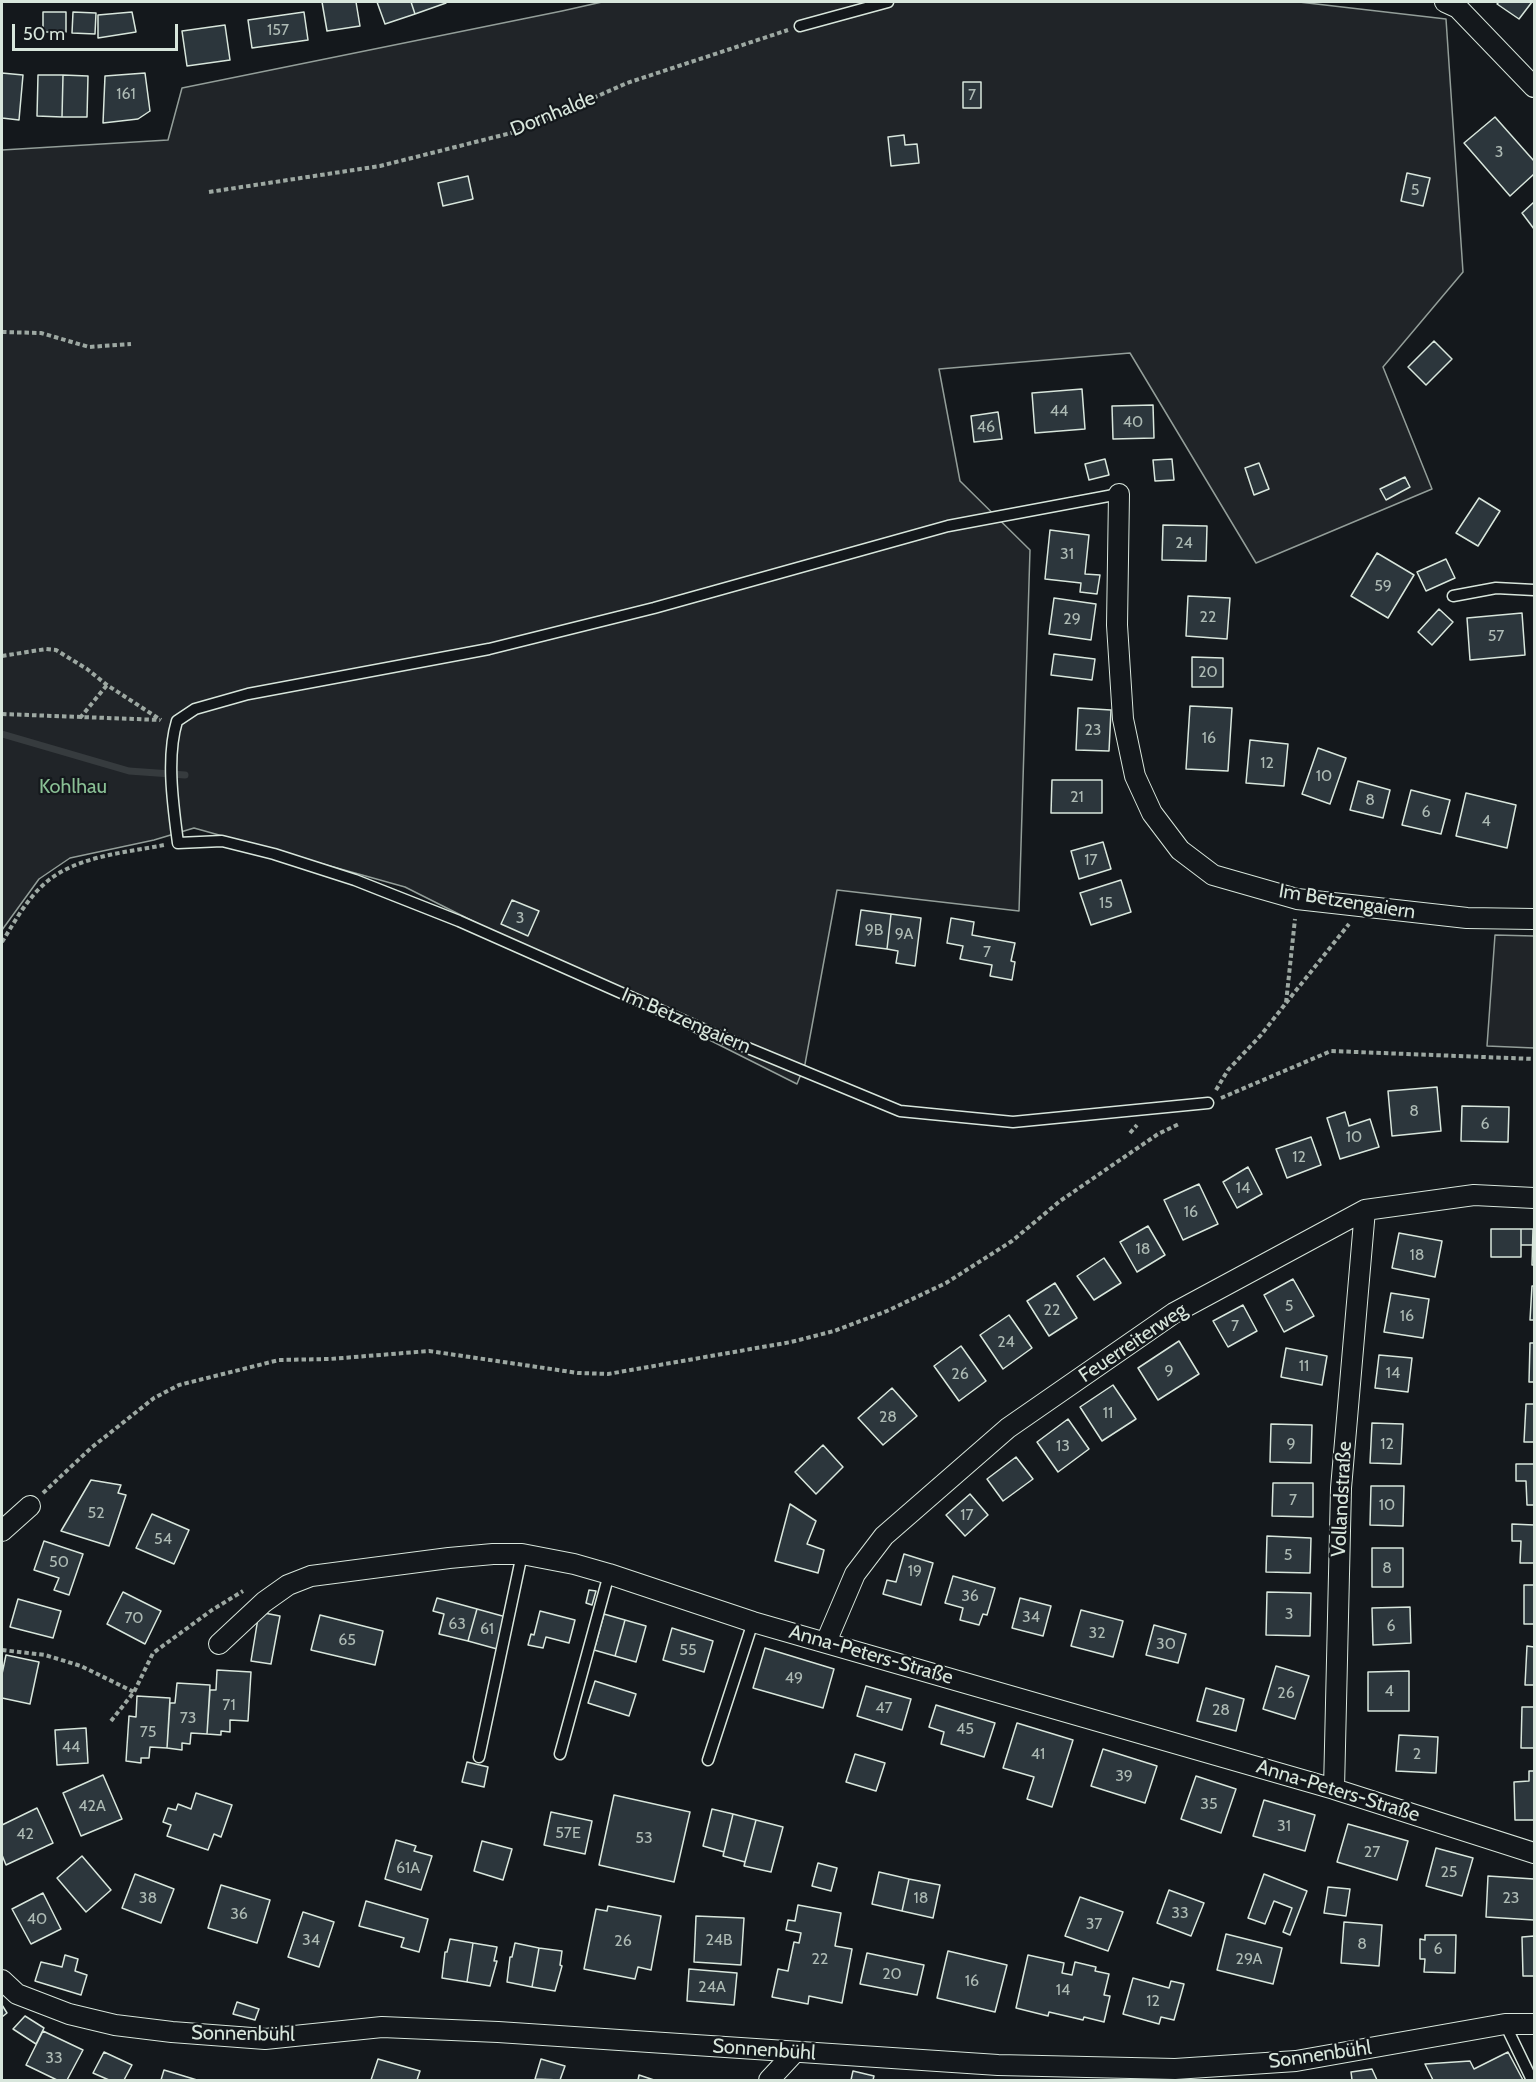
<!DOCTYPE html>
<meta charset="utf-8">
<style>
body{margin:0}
#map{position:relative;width:1536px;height:2082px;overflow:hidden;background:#14181c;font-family:Cabin,sans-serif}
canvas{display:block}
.frame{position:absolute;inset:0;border:3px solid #d8e6dc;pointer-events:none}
.scale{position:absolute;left:12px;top:24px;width:166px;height:27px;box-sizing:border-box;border:3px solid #d8e6dc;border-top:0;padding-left:8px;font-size:18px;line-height:21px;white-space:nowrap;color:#d8e6dc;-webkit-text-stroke:4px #14181c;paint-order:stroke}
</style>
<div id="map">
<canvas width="1536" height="2082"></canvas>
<div class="frame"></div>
<div class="scale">50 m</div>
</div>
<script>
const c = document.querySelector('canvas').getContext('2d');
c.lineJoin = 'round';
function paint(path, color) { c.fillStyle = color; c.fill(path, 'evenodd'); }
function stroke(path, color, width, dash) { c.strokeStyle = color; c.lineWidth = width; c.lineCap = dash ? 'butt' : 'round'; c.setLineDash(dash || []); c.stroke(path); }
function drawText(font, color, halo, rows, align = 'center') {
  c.font = font + ' Cabin,sans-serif'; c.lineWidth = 4.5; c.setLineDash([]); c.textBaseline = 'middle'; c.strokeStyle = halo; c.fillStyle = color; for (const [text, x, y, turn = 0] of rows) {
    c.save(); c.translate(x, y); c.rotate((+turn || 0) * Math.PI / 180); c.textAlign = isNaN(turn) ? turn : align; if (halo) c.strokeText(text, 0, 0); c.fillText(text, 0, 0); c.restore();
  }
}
const green = new Path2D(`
 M602,2h697l147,17 17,253 -80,95 49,122 -176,74 -126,-210 -191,16 21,112 70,69 -11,361 -182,-21 -32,174 -8,20 -392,-197 -211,-59 -40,12 -84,18 -31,21 -37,51v-780l166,-10 14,-52 380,-77z
 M1495,935l39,1v112l-47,-2z`);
paint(green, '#202428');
stroke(green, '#939e99', 1.5);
stroke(new Path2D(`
 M2,734l127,37 56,4`), '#363b3e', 7);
const building = new Path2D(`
 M322,2h34l4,24 -33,5z
 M377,2h34l4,12 -30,10z
 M411,2h34l1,1 -31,11z
 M1499,2h33l-13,17 -22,-15z
 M43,12h23v20h-23z
 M73,12l23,1 -1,21 -23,-1z
 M132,12l4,20 -38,6v-23z
 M304,12l4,28 -56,8 -4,-28z
 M225,25l5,35 -43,6 -5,-35z
 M2,73l21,2 -4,45 -17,-2z
 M145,73l5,38 -12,8 -35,4 2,-47z
 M38,75h25l-1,42 -25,-1z
 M63,75l25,1 -1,41h-25z
 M963,82h18v26h-18z
 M1495,117l39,44v13l-24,22 -46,-53z
 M904,135l1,10 12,-1 2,19 -28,3 -3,-29z
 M1407,173l23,5 -7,28 -22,-5z
 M468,176l5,23 -30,7 -5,-23z
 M1534,202v27l-12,-16z
 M1434,341l18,18 -26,26 -18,-18z
 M1082,389l3,40 -50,4 -3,-40z
 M1153,405l1,33 -41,1 -1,-33z
 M998,412l4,27 -28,3 -3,-26z
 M1105,459l4,16 -20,5 -4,-16z
 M1172,459l2,21 -19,1 -2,-21z
 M1259,463l10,26 -15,6 -9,-27z
 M1405,477l5,10 -24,13 -6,-11z
 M1479,498l21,13 -22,35 -22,-13z
 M1163,525l44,1 -1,35 -44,-1z
 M1050,530l39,5 -4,39 15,1 -3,19 -17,-2 1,-9 -36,-4z
 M1377,553l37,22 -26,43 -37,-22z
 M1446,559l9,19 -29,13 -9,-19z
 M1188,596l42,2 -3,41 -41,-3z
 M1054,598l42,6 -5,36 -42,-6z
 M1439,609l14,13 -21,23 -14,-13z
 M1522,613l3,42 -55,5 -3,-42z
 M1054,654l41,5 -3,21 -41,-5z
 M1192,657l31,1v29h-31z
 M1190,706l42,2 -4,63 -42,-2z
 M1078,708l33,2 -2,41 -33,-1z
 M1250,740l38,4 -4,42 -38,-3z
 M1318,748l28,10 -16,46 -28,-10z
 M1052,780h50v33h-51z
 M1358,781l32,9 -7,28 -33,-8z
 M1411,790l39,10 -9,34 -39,-9z
 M1466,793l50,12 -9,43 -51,-12z
 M1103,842l8,27 -32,10 -8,-28z
 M1121,880l10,32 -40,13 -11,-32z
 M512,900l27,11 -11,25 -27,-12z
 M861,910l30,4 -4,35 -31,-4z
 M891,914l30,4 -6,48 -19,-3 2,-12 -11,-2z
 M951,918l23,4 -2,13 43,8 -4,18 4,1 -3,18 -22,-4 2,-11 -32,-6 3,-13 -16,-3z
 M1437,1087l4,44 -49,5 -4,-45z
 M1462,1106l47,1 -1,35 -47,-1z
 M1345,1112l4,14 21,-7 9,28 -39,12 -13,-41z
 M1311,1137l10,28 -34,13 -11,-29z
 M1248,1167l14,27 -25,14 -14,-26z
 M1199,1184l19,40 -35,16 -19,-40z
 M1148,1226l17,29 -28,17 -17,-30z
 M1491,1229h30v28h-30z
 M1521,1229h12v16h-12z
 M1533,1229h1v36h-2z
 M1399,1233l43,8 -7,36 -43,-9z
 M1104,1258l17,25 -27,17 -17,-24z
 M1293,1279l21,37 -30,16 -20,-37z
 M1055,1283l22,35 -28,18 -22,-35z
 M1532,1286h2v34h-4z
 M1391,1293l38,6 -6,39 -39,-6z
 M1243,1305l14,26 -29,16 -15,-26z
 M1009,1315l23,33 -29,21 -23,-34z
 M1179,1341l20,33 -41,26 -20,-32z
 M1530,1343h4v39h-5z
 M961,1346l25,35 -27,20 -25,-35z
 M1286,1348l41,8 -5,29 -41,-8z
 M1379,1355l33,3 -4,34 -33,-4z
 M1113,1385l23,34 -34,22 -22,-34z
 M892,1388l25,28 -34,29 -25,-27z
 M1526,1404h8v38h-10z
 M1068,1419l21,30 -31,23 -21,-30z
 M1372,1423l31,1 -2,40 -31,-1z
 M1271,1424l41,1 -1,38 -41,-1z
 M823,1445l20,22 -27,27 -21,-22z
 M1016,1457l17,22 -30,22 -16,-22z
 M1516,1464h18v41h-7l-1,-24h-10z
 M91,1480l30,5 -3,8 8,2 -17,51 -48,-15z
 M1273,1483h40v34l-41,-1z
 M1371,1486h33l-1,40 -33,-1z
 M970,1494l18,21 -23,21 -19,-21z
 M790,1504l26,17 -9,23 17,6 -6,23 -43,-12z
 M152,1514l37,16 -15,34 -38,-16z
 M1512,1524l22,1v38h-14l1,-22h-9z
 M1267,1536l44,2 -1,35 -44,-1z
 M44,1541l39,13 -14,41 -15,-5 5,-12 -25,-8z
 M1372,1548h31v39h-31z
 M904,1554l29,9 -12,42 -38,-11 4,-14 9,2z
 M953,1576l42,12 -8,27 -4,-1 -4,11 -19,-5 3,-12 -18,-5z
 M1524,1585h10v39h-10z
 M589,1590l7,1 -4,14 -6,-2z
 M123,1592l38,19 -16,33 -38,-20z
 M1267,1592l44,1 -1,43 -44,-1z
 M437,1598l40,11 -9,32 -29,-7 5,-20 -11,-3z
 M1020,1598l31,8 -8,30 -31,-8z
 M18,1599l43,12 -8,27 -43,-11z
 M1410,1607l1,36 -38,2 -1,-37z
 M477,1609l29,8 -9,32 -29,-8z
 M1081,1610l42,11 -10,36 -42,-11z
 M540,1611l35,9 -6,23 -23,-6 -3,11 -15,-3 3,-11 3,1z
 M259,1612l21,4 -9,48 -20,-3z
 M604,1614l21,6 -10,36 -21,-6z
 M320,1615l63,16 -8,34 -64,-15z
 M625,1620l21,6 -10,36 -21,-6z
 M1154,1625l32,9 -8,29 -32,-8z
 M672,1628l41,13 -9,31 -41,-12z
 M1527,1646l7,1v38h-9z
 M765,1648l69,21 -11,39 -70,-20z
 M6,1655l33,7 -9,42 -28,-6v-24z
 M1276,1666l33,10 -14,43 -32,-10z
 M217,1670l34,2 -3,49 -18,-1v12l-9,-1v4l-14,-1 3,-44h6z
 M1409,1671v40h-41v-39z
 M595,1681l41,13 -7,22 -41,-13z
 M177,1683l33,2 -3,49 -16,-1 -1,11 -8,-1v7l-15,-2 3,-45h5z
 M866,1686l45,13 -9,31 -45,-14z
 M1206,1688l38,11 -8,32 -39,-10z
 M137,1696l33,2 -3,50 -17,-1 -1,11h-8v5l-15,-2 3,-45 7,1z
 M936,1705l59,18 -11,34 -43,-13 3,-12 -15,-5z
 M1522,1707h12v41h-13z
 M1017,1723l56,17 -21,67 -25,-8 7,-22 -31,-9z
 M86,1728l2,35 -31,2 -2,-35z
 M1399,1735l39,2 -2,36 -40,-2z
 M1103,1749l54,17 -12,37 -54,-17z
 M855,1754l30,9 -9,28 -30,-9z
 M467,1762l21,5 -4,20 -22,-5z
 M1529,1771h5v49h-19l-1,-38 15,-1z
 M103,1775l19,44 -41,17 -18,-43z
 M1196,1776l40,13 -15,44 -40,-14z
 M196,1793l36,12 -11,32 -7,-3 -6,16 -41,-14 4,-11 -8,-3 5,-14 8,2 2,-6 13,5z
 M614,1795l76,17 -16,70 -75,-17z
 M1264,1800l51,15 -10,36 -52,-15z
 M37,1808l16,35 -47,22 -4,-10v-30z
 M712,1809l21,5 -9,38 -21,-6z
 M551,1812l41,9 -7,33 -41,-9z
 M733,1814l23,6 -11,42 -22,-6z
 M756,1820l27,7 -12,45 -27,-6z
 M1348,1824l60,17 -11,39 -60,-18z
 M396,1840l20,6 -2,5 18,5 -11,34 -36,-11z
 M482,1841l30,8 -9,31 -29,-9z
 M1436,1848l37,10 -11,38 -36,-10z
 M82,1856l29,34 -25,22 -29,-34z
 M818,1863l19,5 -6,23 -19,-5z
 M879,1872l30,7 -7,32 -30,-7z
 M135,1874l39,15 -13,34 -39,-15z
 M1264,1874l43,17 -17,44 -7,-3 9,-24 -18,-7 -9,23 -17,-6z
 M1488,1876l46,3v41l-48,-3z
 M909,1879l31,6 -7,33 -31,-7z
 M221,1885l49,15 -13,43 -49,-15z
 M1328,1887l22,2 -4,27 -22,-3z
 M1169,1890l35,13 -13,33 -34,-13z
 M43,1893l18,36 -30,15 -19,-35z
 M1080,1897l43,15 -15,39 -43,-15z
 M366,1901l62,18 -9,33 -18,-5 3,-9 -45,-12z
 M798,1905l43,8 -6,33 17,3 -10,54 -33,-7 -1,8 -36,-7 6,-28 10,2 6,-29 5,1 2,-10 -15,-3 2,-10 7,1z
 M608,1906l53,10 -10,54 -13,-3 -3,12 -51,-10 12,-60 11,2z
 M303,1912l31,10 -15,45 -31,-10z
 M696,1916l48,2 -3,47 -47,-3z
 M1344,1922l38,3 -3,41 -38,-3z
 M1226,1934l56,14 -9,36 -56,-14z
 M1425,1935h31l-1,38 -31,-1 1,-13h-5v-20l5,1z
 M1534,1936v40h-11l-1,-39z
 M450,1939l23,4 -6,39 -25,-4 3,-26h2z
 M473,1943l24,4 -3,14h3l-7,25 -23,-4z
 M515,1943l24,5 -7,39 -25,-5 3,-25h2z
 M539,1948l23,3 -2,14 2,1 -7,25 -23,-4z
 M948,1951l59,14 -12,47 -58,-14z
 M867,1953l57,12 -7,30 -57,-11z
 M65,1955l13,4 -3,12 12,4 -6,20 -46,-14 6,-19 21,5z
 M1028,1955l36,8 -2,10 10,2 3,-13 21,5 -1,4 14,3 -5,21 6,1 -6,26 -20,-5 -1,3 -34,-8 -1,4 -32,-8z
 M689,1969l48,4 -3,32 -47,-4z
 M1133,1978l36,10 2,-7 13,3 -10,36 -13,-3 -2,7 -36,-10z
 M237,2002l22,7 -4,11 -22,-6z
 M2,2005l5,8 -5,4z
 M25,2016l19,12 -8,16 -23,-15z
 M43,2031l40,19 -16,30h-10l-31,-15z
 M104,2052l28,13 -8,15h-15l-16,-7z
 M1508,2052l15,28h-90l-8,-16 45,-3 4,8z
 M378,2059l42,12 -3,9h-46z
 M541,2059l24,7 -5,14 -25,-1z
 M1372,2069l5,11h-25l-1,-8z
 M164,2070l33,10h-36z
 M853,2071l21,5 -1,4h-22z
 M639,2075l15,5h-16z`);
paint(building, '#2c363c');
stroke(building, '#d8e6dc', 1.5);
const lane = new Path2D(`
 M800,26l88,-24
 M1119,494l-171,32 -294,82 -165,41 -241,45 -53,15 -18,12c-11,36 -4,84 1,122l44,-2 52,13 81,26 104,41 255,113 186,77 113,11 195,-19
 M1453,596l43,-8 38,2
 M560,1754l49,-180
 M479,1757l43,-203
 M708,1760l45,-138
 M1505,2024l27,56`);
const street = new Path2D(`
 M1445,2l13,6 76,79
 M1119,494l-2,131 6,94 12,57 17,37 28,37 33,25 84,24 170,19 67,1
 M2,1531l28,-25
 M826,1642l29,-68 29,-38 124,-108 166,-115 191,-103 109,-15 60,3
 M219,1644l45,-42 24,-17 23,-9 138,-18 44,-4h29l52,10 35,10 144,48 581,167 200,64
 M1334,1789l7,-301 24,-278
 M2,1980l15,14 52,20 46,11 57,7 93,7 117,-12 116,5 500,33 177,4 121,-8 209,-37h29
 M769,2080l26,-28`);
stroke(lane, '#d8e6dc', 13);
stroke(street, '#d8e6dc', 22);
stroke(new Path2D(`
 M209,192l171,-26 139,-35 108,-48 161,-53
 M2,332l39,1 48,14 42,-3
 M2,656l44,-7 10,1 31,19 20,16 54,35
 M2,714l158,6
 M80,718l27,-33
 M2,942c12,-19 23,-40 40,-56 31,-30 82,-33 122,-41
 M1286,1003l63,-79
 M1216,1090l12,-20 33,-35 25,-32 9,-84
 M1221,1098l110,-47 203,8
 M1130,1133l7,-8
 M43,1493l48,-45 63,-50 25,-13 100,-25 51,-1 99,-8 149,22 30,1 183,-32 43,-11 53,-20 59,-28 66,-42 48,-40 98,-67 21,-10
 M2,1650l43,5 36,11 53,26
 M111,1721l23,-29 19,-39 59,-43 31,-19`), '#9da8a2', 4, [4.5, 3]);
stroke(lane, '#14181c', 10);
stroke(street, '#14181c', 20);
drawText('16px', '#adbab4', null, [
 ["157",278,30],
 ["161",126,94],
 ["7",972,95],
 ["3",1499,152],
 ["5",1415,190],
 ["44",1059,411],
 ["40",1133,422],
 ["46",986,427],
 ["24",1184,543],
 ["31",1067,554],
 ["59",1383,586],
 ["22",1208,617],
 ["29",1072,619],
 ["57",1496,636],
 ["20",1208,672],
 ["23",1093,730],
 ["16",1209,738],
 ["12",1267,763],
 ["10",1324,776],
 ["21",1077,797],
 ["8",1370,800],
 ["6",1426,812],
 ["4",1486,821],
 ["17",1091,860],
 ["15",1106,903],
 ["3",520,918],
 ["9B",874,930],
 ["9A",904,934],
 ["7",987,952],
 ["8",1414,1111],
 ["6",1485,1124],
 ["10",1354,1137],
 ["12",1299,1157],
 ["14",1243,1188],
 ["16",1191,1212],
 ["18",1143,1249],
 ["18",1417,1255],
 ["5",1289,1306],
 ["22",1052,1310],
 ["16",1407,1316],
 ["7",1235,1326],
 ["24",1006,1342],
 ["11",1304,1366],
 ["9",1169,1371],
 ["14",1393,1373],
 ["26",960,1374],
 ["11",1108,1413],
 ["28",888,1417],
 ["9",1291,1444],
 ["12",1387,1444],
 ["13",1063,1446],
 ["7",1293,1500],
 ["10",1387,1505],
 ["52",96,1513],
 ["17",967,1515],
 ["54",163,1539],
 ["5",1288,1555],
 ["50",59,1562],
 ["8",1387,1568],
 ["19",915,1571],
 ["36",970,1596],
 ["3",1289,1614],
 ["34",1031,1617],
 ["70",134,1618],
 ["63",457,1624],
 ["6",1391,1626],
 ["61",487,1629],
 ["32",1097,1633],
 ["65",347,1640],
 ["30",1166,1644],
 ["55",688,1650],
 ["49",794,1678],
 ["4",1389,1691],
 ["26",1286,1693],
 ["71",229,1705],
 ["47",884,1708],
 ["28",1221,1710],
 ["73",188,1718],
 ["45",965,1729],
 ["75",148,1732],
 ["44",71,1747],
 ["41",1038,1754],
 ["2",1417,1754],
 ["39",1124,1776],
 ["35",1209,1804],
 ["42A",92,1806],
 ["31",1284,1826],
 ["57E",568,1833],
 ["42",25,1834],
 ["53",644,1838],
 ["27",1372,1852],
 ["61A",408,1868],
 ["25",1449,1872],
 ["38",148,1898],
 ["18",921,1898],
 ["23",1511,1898],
 ["33",1180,1913],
 ["36",239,1914],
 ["40",37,1919],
 ["37",1094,1924],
 ["34",311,1940],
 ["24B",719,1940],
 ["26",623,1941],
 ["8",1362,1944],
 ["6",1438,1949],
 ["22",820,1959],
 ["29A",1249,1959],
 ["20",892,1974],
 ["16",972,1981],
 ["24A",712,1987],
 ["14",1063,1990],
 ["12",1153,2001],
 ["33",54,2058]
]);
drawText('20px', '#d8e6dc', '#14181c', [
 ["Dornhalde",553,114,-22],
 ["Im Betzengaiern",1347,902,9],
 ["Im Betzengaiern",686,1021,23],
 ["Feuerreiterweg",1133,1343,-34],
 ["Vollandstraße",1342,1499,-87],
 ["Anna-Peters-Straße",871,1655,16],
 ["Anna-Peters-Straße",1338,1791,17],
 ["Sonnenbühl",243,2034,1],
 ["Sonnenbühl",764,2050,4],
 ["Sonnenbühl",1320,2055,-8]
]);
drawText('20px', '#8ac095', '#14181c', [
 ["Kohlhau",73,787]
]);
</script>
